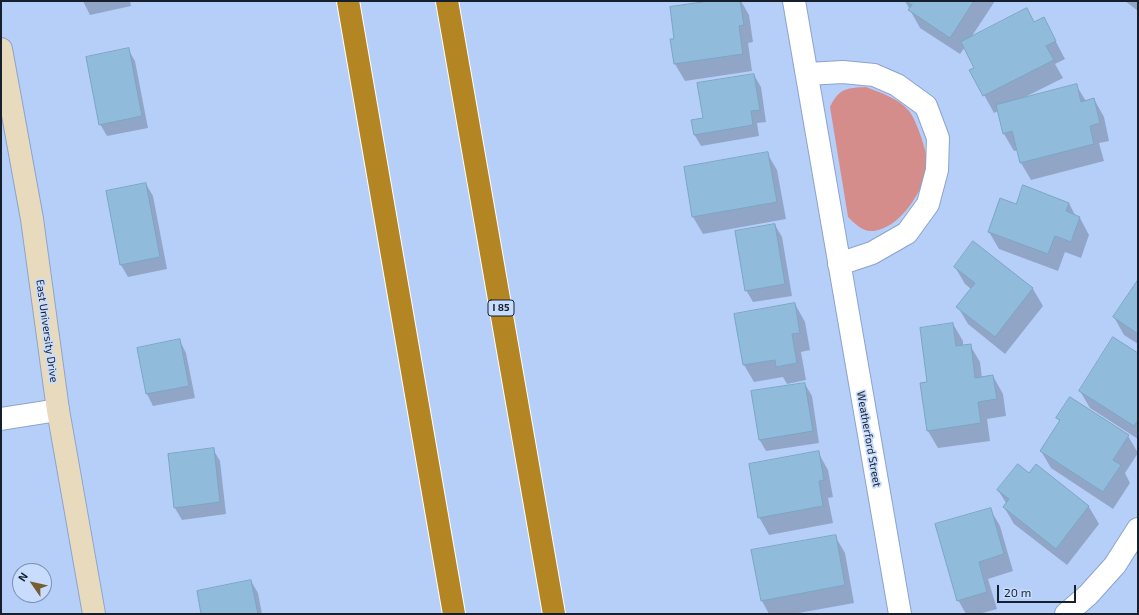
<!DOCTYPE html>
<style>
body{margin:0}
#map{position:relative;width:1139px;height:615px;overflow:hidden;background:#b6cff9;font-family:"Exo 2",sans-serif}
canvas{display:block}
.frame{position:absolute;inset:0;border:2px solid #161f2e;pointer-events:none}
.north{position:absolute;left:12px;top:563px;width:40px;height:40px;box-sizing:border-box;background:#c8dcfe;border:1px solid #8190ab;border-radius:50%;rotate:304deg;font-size:11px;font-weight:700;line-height:16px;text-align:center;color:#161f2e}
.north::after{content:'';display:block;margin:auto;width:14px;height:18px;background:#775d2f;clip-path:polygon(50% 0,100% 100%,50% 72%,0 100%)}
.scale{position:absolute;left:997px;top:585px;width:79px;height:18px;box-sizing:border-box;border:2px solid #161f2e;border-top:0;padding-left:5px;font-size:12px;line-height:14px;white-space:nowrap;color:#161f2e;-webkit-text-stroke:3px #c8dcfe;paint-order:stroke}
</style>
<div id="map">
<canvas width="1139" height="615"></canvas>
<div class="frame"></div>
<div class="north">N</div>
<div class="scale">20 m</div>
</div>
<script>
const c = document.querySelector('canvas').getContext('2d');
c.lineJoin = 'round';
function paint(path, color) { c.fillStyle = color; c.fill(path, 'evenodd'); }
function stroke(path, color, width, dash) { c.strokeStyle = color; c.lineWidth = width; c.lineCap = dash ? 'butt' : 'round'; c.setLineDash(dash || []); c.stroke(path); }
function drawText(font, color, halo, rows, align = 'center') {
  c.font = font + ' "Exo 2",sans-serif'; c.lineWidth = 3.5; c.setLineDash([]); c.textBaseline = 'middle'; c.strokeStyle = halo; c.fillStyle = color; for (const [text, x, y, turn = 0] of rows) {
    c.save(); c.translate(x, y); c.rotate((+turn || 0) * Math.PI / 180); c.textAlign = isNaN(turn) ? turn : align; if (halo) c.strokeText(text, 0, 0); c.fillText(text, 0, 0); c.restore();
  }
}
paint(new Path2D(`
 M866,87c15,6 32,11 43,24 7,8 18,40 18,51 0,26 -28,69 -56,69 -9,0 -17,-8 -23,-14l-18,-110c9,-19 17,-19 36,-20z`), '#d58d8b');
paint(new Path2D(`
 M83,1h47l1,5 -41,9z
 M716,1h25l8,14 4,27 -5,1 4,28 -67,10 -10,-17 -4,-24 4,-1z
 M905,1h90l-25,38 65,-16 9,-4 21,40 -10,5 8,14 -40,20 53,-13 10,16 8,-2 10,18 5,24 -10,2 5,18 -73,19 -10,-17 -3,-13 -4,1 -10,-17 -6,-23 -4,2 -23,-42 4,-3 -10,-21 -5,7 -40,-26z
 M1125,1h13v10z
 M128,49l7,12 13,67 -41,8 -7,-12z
 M754,75l7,12 5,35 -9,1 2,13 -58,10 -7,-12 10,-15z
 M767,153l10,17 9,49 -83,15 -10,-17z
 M146,184l7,12 14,73 -39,8 -7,-12 -14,-73z
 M1069,203l7,14 4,1 9,17 -8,23 -16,-6 -7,19 -59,-22 -10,-17 27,-27z
 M775,225l7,12 10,59 -39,6 -7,-12z
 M973,243l60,46 10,17 -38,48 -37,-30 -10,-17 13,-18 -6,-5 -10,-17z
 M1138,282v62l-14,-9 -10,-18z
 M795,304l10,18 5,28 -9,2 5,28 -19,4 -4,-7 -29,5 -10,-17z
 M953,324l10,17v5l7,-1 10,17 2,16 11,-2 10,18 3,22 -19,3 3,22 -52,7 -10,-17 -7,-47 8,-1z
 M180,341l6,12 9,45 -42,8 -6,-12 -9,-45z
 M1138,354v85l-48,-31 -10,-17z
 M805,384l7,12 7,47 -53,8 -7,-12z
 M1058,418l70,18 10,17 -13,20 5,10 -17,26 -62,-41 -10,-17 19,-29z
 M213,449l7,12 6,53 -44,6 -7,-12z
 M818,452l10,18 5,27 -5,1 5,25 -64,12 -10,-18z
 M1037,466l52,41 10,17 -32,41 -53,-41 -10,-17 2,-4 -8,-13 31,-15z
 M990,509l10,17 13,45 -25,8 9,30 -18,5h-13l-8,-14z
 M835,536l10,17 9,50 -61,11h-24l-7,-13z
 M251,581l7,12 4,21h-60z`), '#0003');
const building = new Path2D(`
 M710,1h30l4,24 -5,1 4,28 -69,10 -4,-25h4l-4,-32z
 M906,1h68l-24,37 -42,-28 4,-5z
 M1027,8l7,14 10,-5 12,24 -10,5 8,14 -71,36 -14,-26 5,-2 -13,-26z
 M129,48l13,68 -43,9 -13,-68z
 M754,74l6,36 -9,1 2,14 -59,10 -3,-15 12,-2 -6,-35z
 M1077,84l4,18 13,-4 6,25 -10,3 4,18 -74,19 -8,-32 -9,3 -7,-29z
 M768,152l9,50 -85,15 -8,-50z
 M146,183l14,74 -40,8 -14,-74z
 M1023,185l46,18 -3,8 14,6 -9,25 -16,-6 -7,18 -60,-22 12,-34 16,6z
 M775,224l10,60 -40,7 -10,-60z
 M973,241l60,47 -38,49 -39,-30 19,-24 -21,-16z
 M1138,280v54l-25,-17z
 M795,303l5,30 -8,1 5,29 -21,4 -1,-7 -32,5 -9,-51z
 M953,323l3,23 15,-2 4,34 18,-3 4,24 -19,3 3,21 -54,8 -7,-48 7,-1 -7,-54z
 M1113,337l25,16v67l-4,6 -55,-35z
 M180,339l9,47 -43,8 -9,-46z
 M805,383l8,48 -54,9 -8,-49z
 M1070,397l59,38 -16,25 8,5 -18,27 -63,-41 20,-31 -4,-2z
 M214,448l6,54 -46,6 -6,-54z
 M819,451l5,29 -5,1 4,25 -65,12 -9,-54z
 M1018,464l11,9 7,-9 53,42 -33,43 -53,-42 6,-8 -12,-9z
 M991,508l13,46 -25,8 8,30 -30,9 -22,-77z
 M836,535l9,50 -84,16 -10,-51z
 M251,580l7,34h-57l-4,-23z`);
paint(building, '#91bbdb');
stroke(building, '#7ba5c4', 1);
const minor = new Path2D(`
 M794,1l106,613
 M807,74l36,-2 31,3 23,10 29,21 12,32 -1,32 -9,34 -21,29 -35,20 -33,11
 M1,419l57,-9
 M1066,614l22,-19 27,-30 23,-36`);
const secondary = new Path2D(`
 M1,49l31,170 26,191 36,204`);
const motorway = new Path2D(`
 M348,1l106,613
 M447,1l107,613`);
stroke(minor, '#8ca3cc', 24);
stroke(secondary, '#8ca3cc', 24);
stroke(motorway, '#fff', 24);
stroke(minor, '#fff', 22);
stroke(secondary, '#e8dbbd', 22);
stroke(motorway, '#b48623', 22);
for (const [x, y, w] of [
 [501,308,26]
]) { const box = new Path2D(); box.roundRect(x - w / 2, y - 8, w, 16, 3); c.fillStyle = '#c8dcfe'; c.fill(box); stroke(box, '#161f2e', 1); }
drawText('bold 10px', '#161f2e', null, [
 ["I 85",501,308]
]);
drawText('11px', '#161f2e', '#c8dcfe', [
 ["East University Drive",47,331,82],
 ["Weatherford Street",869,439,80]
]);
</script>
